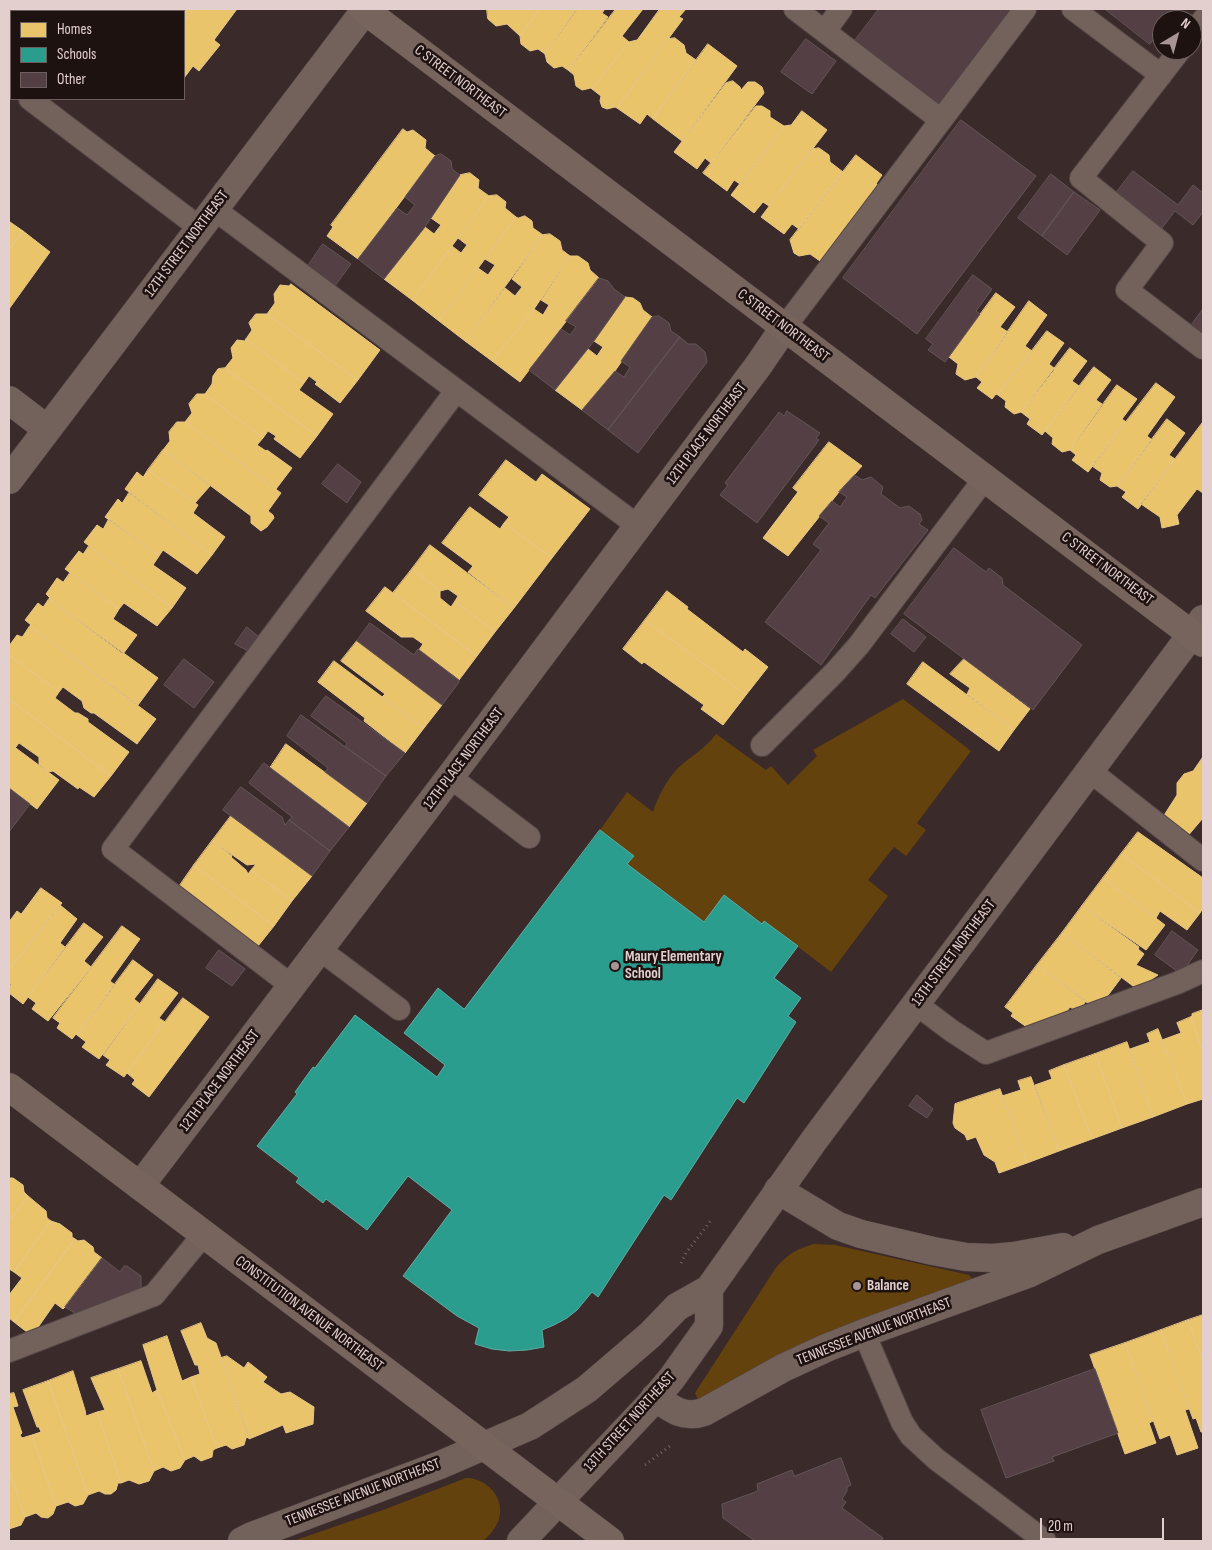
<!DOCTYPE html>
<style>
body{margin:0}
#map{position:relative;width:1212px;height:1550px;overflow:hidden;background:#3a2a2a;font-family:"Sofia Sans Condensed",sans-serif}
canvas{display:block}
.frame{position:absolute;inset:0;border:10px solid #e2cfce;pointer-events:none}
.legend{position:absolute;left:10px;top:10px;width:175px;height:90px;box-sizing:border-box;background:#1e1211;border:1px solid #6c5e5d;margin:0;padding:6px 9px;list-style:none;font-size:15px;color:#e2cfce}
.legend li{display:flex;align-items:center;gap:10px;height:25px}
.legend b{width:25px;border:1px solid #6c5e5d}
.north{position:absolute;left:1152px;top:10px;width:50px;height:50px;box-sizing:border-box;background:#1e1211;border:1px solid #6c5e5d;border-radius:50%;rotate:37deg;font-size:14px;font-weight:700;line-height:20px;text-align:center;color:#e2cfce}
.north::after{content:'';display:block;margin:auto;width:18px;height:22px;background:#a79595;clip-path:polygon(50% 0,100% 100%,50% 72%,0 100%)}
.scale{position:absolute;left:1040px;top:1518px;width:124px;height:22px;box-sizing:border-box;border:2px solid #e2cfce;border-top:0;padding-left:6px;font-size:15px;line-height:18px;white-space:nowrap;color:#e2cfce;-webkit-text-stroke:4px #1e1211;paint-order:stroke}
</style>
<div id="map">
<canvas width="1212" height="1550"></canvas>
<div class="frame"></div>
<ul class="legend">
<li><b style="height:14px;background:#e9c46a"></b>Homes</li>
<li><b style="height:14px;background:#2a9d8f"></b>Schools</li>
<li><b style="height:14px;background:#543f44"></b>Other</li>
</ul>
<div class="north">N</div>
<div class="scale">20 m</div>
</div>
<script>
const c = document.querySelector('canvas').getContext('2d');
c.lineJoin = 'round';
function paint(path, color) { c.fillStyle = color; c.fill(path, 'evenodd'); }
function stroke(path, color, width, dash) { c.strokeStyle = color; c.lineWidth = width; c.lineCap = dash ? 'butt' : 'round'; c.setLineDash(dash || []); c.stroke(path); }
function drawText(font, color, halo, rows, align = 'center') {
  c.font = font + ' "Sofia Sans Condensed",sans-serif'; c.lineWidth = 5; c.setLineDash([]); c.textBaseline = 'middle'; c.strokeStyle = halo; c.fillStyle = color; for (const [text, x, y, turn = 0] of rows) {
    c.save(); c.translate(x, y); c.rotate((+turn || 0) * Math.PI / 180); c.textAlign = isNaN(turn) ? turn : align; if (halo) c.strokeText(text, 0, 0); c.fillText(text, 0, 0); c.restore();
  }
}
paint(new Path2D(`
 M903,699l68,52 -54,72 9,7 -20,26 -12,-9 -26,33 20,16 -57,76 -67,-51 -2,3 -38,-28 -20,26 -77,-58 7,-8 -34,-26 27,-38 26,20c5,-16 13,-31 25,-44 13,-12 28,-20 38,-34l50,36 5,-4 17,19 29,-29 -4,-6z
 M814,1244l21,1 134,30 3,4 -1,3 -273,118 -3,-7 80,-124c11,-14 23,-21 39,-25z
 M466,1478c22,0 41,22 32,44 -4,8 -9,14 -15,19h-190l90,-31z`), '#64420d');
const homes = new Path2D(`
 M76,9h13l-1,2h-8z
 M103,9h27l-2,2h-27z
 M137,9h22l-2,2h-18z
 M159,9h35l-10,13v-11h-27z
 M194,9h43l-23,31 6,5 -21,26 -6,-5 -9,12v-56z
 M487,9h53l-20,27 -13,-12 -11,2 -8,-7z
 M540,9h36l-31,45 -7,-5 -8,2 -9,-7 -1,-8z
 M577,9h28l-3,4 6,4 -40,53 -6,-4 -8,2 -7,-6 -2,-8z
 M616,9h27l-21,27 7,6 -37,47 -1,-1 -9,2 -6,-4 -2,-11 -6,-5z
 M660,9h26l-7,8 4,2 -66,89 -2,-1 -8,2 -5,-2 -2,-6 1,-5 -9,-7 37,-47 8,-2z
 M675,38l9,7 2,8 10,7 -43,59 -6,-5 -7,10 -23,-16 51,-69z
 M708,44l29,22 -55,75 -29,-22z
 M733,81l7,6 1,3 7,-8h7l7,5 2,6 -53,70 -6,-5 -8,11 -23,-17 52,-69z
 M756,106h6l8,5v6l14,9 -44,58 -6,-4 -7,11 -24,-18z
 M802,111l25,19 -58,76 -6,-4 -9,11 -23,-18 53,-69 7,-1z
 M403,129l4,3 6,-2 13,10 -1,8 10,8 -77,103 -31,-23 6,-9 -2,-2z
 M819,148l10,7 1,7 13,10 -44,57 -7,-5 -8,10 -23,-17 51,-68z
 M856,155l26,20 -6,9 2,1 -58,76 -10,-7 -11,2 -5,-3 -4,-13z
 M470,173l9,7 -1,8 11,8 -77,104 -28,-21 41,-52 9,7 7,-9 -10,-7 29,-43z
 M497,195l9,7 -1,6 11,9 -77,104 -27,-21 40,-54 9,7 6,-8 -9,-7 31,-42z
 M525,216l7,5 1,7 10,7 -78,106 -26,-20 39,-53 10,7 7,-10 -10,-6 31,-42 2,1z
 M10,222l13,9 -14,19v-26z
 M23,231l27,21 -41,57v-59z
 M550,234l10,7 2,9 8,6 -36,53 -42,52 -27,-20 40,-53 10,8 7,-9 -10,-8 31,-44z
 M570,256h8l10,7 2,7 9,8 -79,104 -28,-21 42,-52 9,6 6,-10 -8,-5z
 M291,284l89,66 -22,30 -91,-66 8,-11 -1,-9 6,-9 9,1z
 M996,293l19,14 -15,20 8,5 -32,45 -11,3 -9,-6 2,-10 -9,-7z
 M625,297l8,1 7,5 3,7 9,7 -37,54 -33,39 -27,-20 33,-41 9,7 6,-9 -9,-6z
 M1029,301l18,14 -22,31 7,5 -34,44 -2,-1 -4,5 -15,-11 5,-6 -6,-5z
 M256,314h11l91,66 -18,23 -25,-19 2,-2 -8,-6 -5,7 -58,-44 6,-9 -3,-7z
 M1047,331l17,12 -15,21 6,5 -34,43 -7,2 -9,-7 1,-6 -8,-6z
 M246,339l58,44 -5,7 34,24 -16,22 -92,-68 8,-10 -2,-10 6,-8 8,1z
 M1070,348l17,13 -15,20 7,5 -37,49 -15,-11 3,-5 -9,-7z
 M1094,367l17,13 -15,20 6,4 -32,46 -8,2 -10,-8 1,-6 -8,-7z
 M225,368l92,68 -17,22 -26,-19 2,-3 -8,-5 -5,7 -58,-44 7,-10 1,-8 5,-7z
 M1156,383l19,14 -28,39 5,4 -35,46 -7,1 -10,-7 2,-7 -10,-7z
 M1117,385l20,14 -15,20 4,3 -38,50 -16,-12 4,-5 -6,-5z
 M197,394h8l58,44 -6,7 9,6 1,-1 25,18 -16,21 -91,-67 7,-9 -3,-9z
 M1167,419l18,14 -16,22 6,4 -37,50 -16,-12 4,-5 -9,-6z
 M177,422h8l96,71 -13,18 5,4 1,3 -7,9 -6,4 -10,-8v-7l-88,-66 7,-9 -1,-9z
 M1203,422v71l-6,-4 -20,26 2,9 -17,4 -2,-11 -19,-13z
 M829,442l33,24 -23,26 -51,64 -25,-18 35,-46 -5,-4z
 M163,450l47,36 -15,17 -47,-33z
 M506,460l30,22 6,-8 48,35 -38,49 -48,-35 5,-6 -30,-22z
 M148,470l50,35 -5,8 32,24 -13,18 -87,-66 12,-17 6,5z
 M129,493l83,62 -15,19 -34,-24 -4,6 -54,-39 13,-18 4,4z
 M470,507l30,22 4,-6 48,35 -38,50 -46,-36 5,-6 -31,-23z
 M109,519l50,37 -6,9 33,23 -14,20 -88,-66 13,-17 6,4z
 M430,545l84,63 -19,24 -40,-31 3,-5 -10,-7 -8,2 -28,-22z
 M89,546l83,62 -15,18 -33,-23 -5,6 -54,-40 14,-18 4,3z
 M412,569l28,22v7l11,9 4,-6 40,31 -18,24 -84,-63z
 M70,573l49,36 -6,10 24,16 -14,19 -74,-55 1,-1 -4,-4 11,-16 6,4z
 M385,587l92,69 -18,24 -40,-30 4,-6 -10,-7h-12l-35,-26z
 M667,591l21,16 -1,2 56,43 2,-3 23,18 -22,28 -101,-75z
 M49,599l109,79 -20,27 -108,-79 1,-1 -6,-5 13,-17 5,4z
 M645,620l101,75 -23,30 -22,-16 3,-4 -60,-43 -2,2 -19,-15z
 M30,626l126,93 -19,25 -43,-31h-3l-7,-5 -2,-7 -19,-14 -4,5 -50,-37v-9l8,-11 5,2z
 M357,641l85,64 -18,23 -42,-31 3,-3 -44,-33z
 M9,655l50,37 -4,6 20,15h3l10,6v3l41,30 -18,24 -102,-77z
 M964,659l66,50 -16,21 -47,-36 3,-6 -20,-14z
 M334,661l90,67 -19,25 -41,-32 1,-3 -47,-36z
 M923,662l91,68 -15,21 -92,-67z
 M9,699l102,77 -17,21 -15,-10 -1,2 -25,-18 -5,1 -9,-8v-7l-20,-14 -4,5 -6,-5z
 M9,743l50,37 -22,29 -28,-21z
 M286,744l81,59 -18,24 -79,-59z
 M1203,757v61l-17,20 -25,-18 16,-25v-12l7,-9 9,-3z
 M231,816l81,60 -20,25 -41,-31 5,-6 -9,1 -35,-24z
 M1138,832l65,46v30l-3,5 -79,-59z
 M212,841l20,15 -1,1 15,13 2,4 3,-4 41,31 -18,25 -80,-61z
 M1121,854l79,59 -13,17 -27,-19 -4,7 -53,-40z
 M194,865l80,61 -20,25 -78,-60z
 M1103,878l62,47 -19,25 -64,-44z
 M41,888l21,15 -53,67v-48l8,-11 4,3z
 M60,905l17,14 -17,24 5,4 -42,57 -14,-11 2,-9 -2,-1v-13z
 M1082,906l57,41 -1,2 6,5 -8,11 22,10 -21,14 -75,-56z
 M84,923l19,14 -19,24 7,6 -43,54 -16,-12 4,-6 -8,-6z
 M122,926l18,13 -30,42 5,4 -38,50 -1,-1 -4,5 -15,-11 3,-5 -7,-5z
 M1062,933l59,45 -24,32 -60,-45z
 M133,960l20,15 -19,24 6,5 -41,55 -17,-12 4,-5 -9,-7z
 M1037,965l49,36 -8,11 -8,-5 -9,12 -30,11 -20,-14 2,-3 -8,-6z
 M158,979l20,14 -19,25 6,4 -41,55 -18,-12 4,-5 -7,-5z
 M183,998l26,19 -60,80 -17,-13 3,-4 -8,-7z
 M1203,1010v43l-12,-36 1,-1v-2z
 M1191,1017l12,36v46l-16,5 -25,-64 19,-7 -4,-10z
 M1158,1029l29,75 -34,13 -23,-68 20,-7 -3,-8z
 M1127,1042l26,75 -31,11 -27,-74z
 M1095,1054l27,74 -30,11 -28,-74z
 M1064,1065l28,74 -33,12 -24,-66 17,-6 -3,-8z
 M1031,1077l28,74 -32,12 -25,-67 19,-6 -3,-9z
 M1000,1089l27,74 -28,10 -4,-11 -11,-7 -8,-18 -9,3 -2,-5 -10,-7 -2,-5 2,-19z
 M9,1178h4l10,7 1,7 4,4 -19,26z
 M28,1196l18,15 1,7 4,3 -37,51 -5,-3v-47z
 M51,1221l9,3 12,9v4l3,2 -61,83 -5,-4v-23l13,-17 -8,-6z
 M75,1239l3,2 6,-1 9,7 1,5 8,6 -37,49 -2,2 -8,-6 -23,33 -18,-14z
 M1203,1315v46l-15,-41z
 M1188,1320l15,41v71h-2l-5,-14 -3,1 -32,-89z
 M201,1323l6,15 9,5 33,94 -3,1 -2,7 -12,4 -6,-4 -9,3 -26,-71 9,-3 -2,-9h-3l-14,-34z
 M1161,1330l28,79 -4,1 13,38 -21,7 -7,-20 -10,4 -35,-96z
 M167,1336l15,45 9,-4 26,71 -4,2 -1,7 -11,4 -7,-5 -9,4 -28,-70 -14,-45z
 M1125,1343l28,78 -4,2 7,20 -31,11 -35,-99z
 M227,1356l17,12 4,-6 19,15 -4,5 18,12 9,-2 24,15 -1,17 -27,9 -3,-8 -34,14 -28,-81z
 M141,1361l11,32 5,-3 28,70 -5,8 -9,3 -8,-4 -9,4 -36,-102z
 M118,1369l36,102 -5,10 -10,3 -10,-4 -8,3 -24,-71 8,-2 -14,-32z
 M73,1371l12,39 1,6 11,-4 24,71h-3l-2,7 -5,4h-6l-6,-3 -11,4 -40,-114z
 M48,1381l40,114 -5,9 -8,2 -7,-4 -12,4 -24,-71 9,-3 -2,-5h-2l-14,-37z
 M14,1393l4,13 -5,1 9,26 -2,2 2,3 10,-3 24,71 -3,8 -5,4 -7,-1 -5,-4 -11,4 -16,-47v-76z
 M9,1470l16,47 -4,8 -12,4z`);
paint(homes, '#e9c46a');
stroke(homes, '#e7c788', 1);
const schools = new Path2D(`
 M600,830l34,26 -7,8 77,58 20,-27 38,29 2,-3 34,25 -24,32 27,20 -13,18 8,6 -52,81 -7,-5 -66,102 -7,-5 -66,102 -6,-5 -15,18 -10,8 -13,7 -12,5 2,17 -17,3 -18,1 -17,-2 -17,-5 4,-16 -22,-12 -54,-40 49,-66 -44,-34 -41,54 -41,-31 -3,4 -27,-21 3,-4 -42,-32 40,-52 -2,-2 18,-25 2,1 40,-53 82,62 8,-12 -41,-32 34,-45 26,21z`);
paint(schools, '#2a9d8f');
stroke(schools, '#61aca2', 1);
const building = new Path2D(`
 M879,9h132l-77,103 -84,-65z
 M1105,9h72l-8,11h-7v9l-12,15z
 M806,39l30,22 -24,33 -31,-22z
 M961,120l75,56 -119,158 -74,-56z
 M441,154l10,7 1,8 8,6 -35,52 -41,52 -26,-20 39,-51 10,7 8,-10 -10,-8 30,-41z
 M1133,171l45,34 15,-20 10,8v19l-10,13 -18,-14 -13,17 -46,-35z
 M1051,174l23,18 -32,44 -24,-18z
 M1074,192l26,18 -33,45 -25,-19z
 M323,244l28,20 -19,26 -27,-20z
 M973,275l19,14 -16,22 4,3 -35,48 -17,-12 5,-6 -7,-5z
 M599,278l9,3 6,8 11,8 -31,44 -39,49 -26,-20 32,-41 9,6 6,-8 -10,-6z
 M1203,309v32l-15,-11z
 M659,316l10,7 2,8 9,6 -72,93 -26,-20 33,-39 9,6 6,-10 -9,-6 31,-44z
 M680,337l8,7h8l9,8 2,10 -69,91 -30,-23z
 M787,411l33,22 -4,5 3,2 -62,83 -37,-28 8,-10 -3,-2 54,-71 5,4z
 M338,464l23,18 -14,21 -25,-19z
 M855,475l7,5 9,-3 12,10 -2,7 19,14 9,-2 11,8 2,6 -3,4 9,6 -53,68 -4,-3 -50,70 -56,-43 56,-72 -8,-6 16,-21 -10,-7 13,-15 8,6 7,-10 -8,-5z
 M954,548l32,24 3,-4 13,10 1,7 79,60 -49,65 -129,-96z
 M903,619l23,18 -12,15 -23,-18z
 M370,623l44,32 4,-6 41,31v2l-17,23 -85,-64z
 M247,627l12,10 -11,14 -13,-7z
 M184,659l30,23 -20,26 -30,-23z
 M326,696l79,57 -19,23 -41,-29 2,-4 -36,-27z
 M301,715l85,61 -19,27 -42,-31 3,-4 -41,-32z
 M264,763l85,64 -19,24 -41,-31 3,-3 -43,-34z
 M241,787l41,30 3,8 4,-5 41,31 -18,25 -89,-66z
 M9,788l21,16 -21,28z
 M1172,931l26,19 -17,24 -26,-19z
 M219,950l26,19 -13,17 -26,-18z
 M917,1095l16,14 -6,9 -18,-12z
 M102,1258l18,14 4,-6h3l14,10v17l-63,22 -13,-8z
 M1095,1369l23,64 -66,24 2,4 -48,17 -25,-68z
 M841,1458l10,27 -4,2v4l-5,8 4,3 -4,6 41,30 -2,3h-126l-32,-23 -1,-14 36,-13 -1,-7 35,-14 2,6z`);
paint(building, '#543f44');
stroke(building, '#625558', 1);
const service = new Path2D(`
 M795,9l146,111
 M1073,9l88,66
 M825,31l16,-22
 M1192,34l11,-14
 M1180,50l-99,128 81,65 -35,47 76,58
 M9,83l2,2
 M30,99l170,129
 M214,209l424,317
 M784,328l241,-319
 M762,745l73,-73 24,-27 126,-167
 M1090,771l113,89
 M450,777l79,60
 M319,949l80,60
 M292,986l-179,-137 343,-458
 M916,1004l36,27 34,22 191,-70 26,-12
 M864,1333l38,89 9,14 25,23 109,82
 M9,1351l145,-56 50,-61`);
const minor = new Path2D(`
 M9,400l38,29
 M9,480l357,-471
 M140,1186l310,-409 308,-411 26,-38
 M778,1190l60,36 23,8 72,17 33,6 26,1 22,-2 49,-9
 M655,1397c16,12 29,22 49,15l79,-44 43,-20 38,-15 166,-60 68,-33 105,-38`);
const tertiary = new Path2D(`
 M242,1541l10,-5 188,-71 90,-39 57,-37 63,-54 27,-28 32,-18 106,-150 388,-520
 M521,1541l131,-139 20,-24 37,-52v-37`);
const secondary = new Path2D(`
 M363,9l840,634
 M9,1087l601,454`);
stroke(service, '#534646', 24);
stroke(minor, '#534646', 29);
stroke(tertiary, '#534646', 29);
stroke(secondary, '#534646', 29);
stroke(new Path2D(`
 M681,1263l5,-10 26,-34
 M645,1465l25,-19`), '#736561', 3, [1, 4]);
stroke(service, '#73615c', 22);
stroke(minor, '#73615c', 28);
stroke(tertiary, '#73615c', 28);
stroke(secondary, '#77645d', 28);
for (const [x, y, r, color] of [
 [615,966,5,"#a79595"],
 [857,1286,5,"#a79595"]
]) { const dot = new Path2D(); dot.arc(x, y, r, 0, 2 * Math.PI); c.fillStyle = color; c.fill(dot); stroke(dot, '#1e1211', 2); }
drawText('15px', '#e2cfce', '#1e1211', [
 ["C STREET NORTHEAST",460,82,37],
 ["12TH STREET NORTHEAST",187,244,-53],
 ["C STREET NORTHEAST",783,326,37],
 ["12TH PLACE NORTHEAST",707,434,-53],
 ["C STREET NORTHEAST",1107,569,37],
 ["12TH PLACE NORTHEAST",464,759,-53],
 ["13TH STREET NORTHEAST",954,953,-53],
 ["12TH PLACE NORTHEAST",220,1081,-53],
 ["CONSTITUTION AVENUE NORTHEAST",309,1314,37],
 ["TENNESSEE AVENUE NORTHEAST",874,1332,-21],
 ["13TH STREET NORTHEAST",630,1422,-48],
 ["TENNESSEE AVENUE NORTHEAST",363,1493,-21]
]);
drawText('bold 15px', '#e2cfce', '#1e1211', [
 ["Maury Elementary",625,957],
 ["School",625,974],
 ["Balance",867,1286]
], 'left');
</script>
